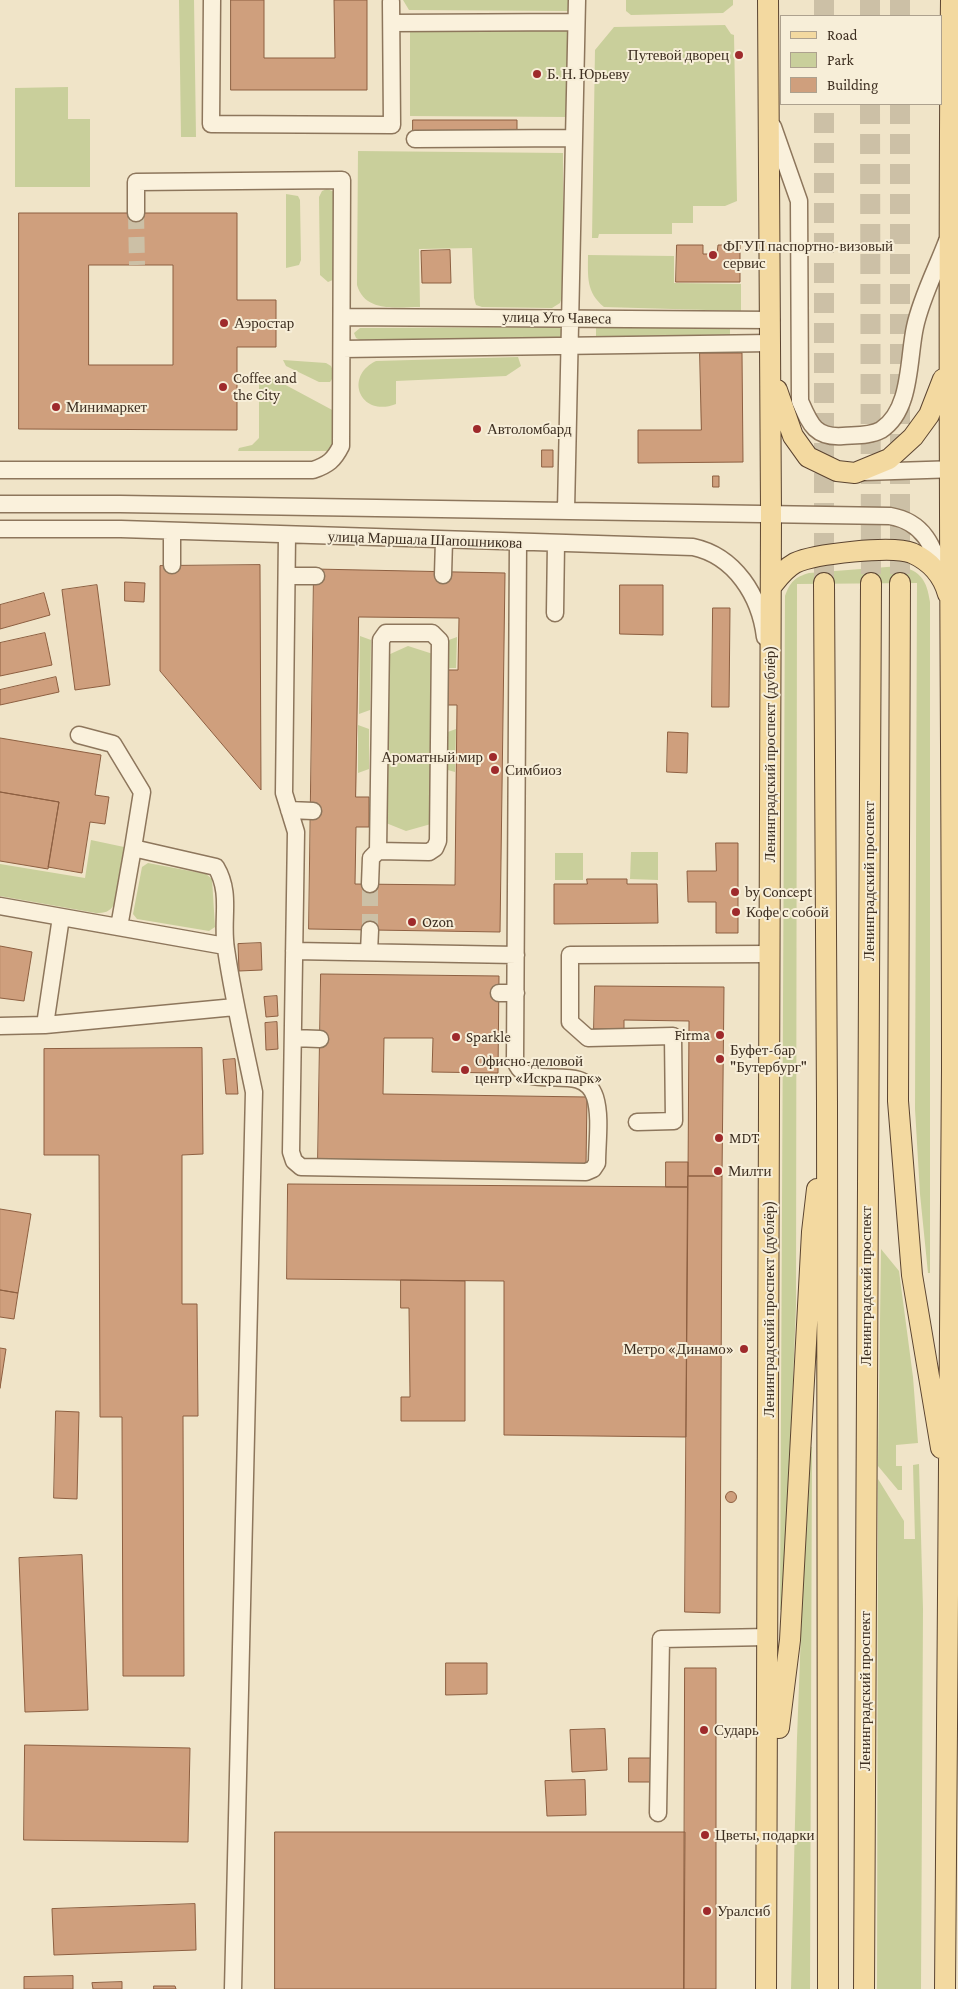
<!DOCTYPE html>
<meta charset="utf-8">
<style>
body{margin:0}
#map{position:relative;width:958px;height:1989px;overflow:hidden;background:#f0e4c8;font-family:"Crimson Pro",serif}
canvas{display:block}
.legend{position:absolute;left:780px;top:15px;width:162px;height:90px;box-sizing:border-box;background:#f7eed8;border:1px solid #ada18e;margin:0;padding:6px 9px;list-style:none;font-size:15px;color:#3d2e20}
.legend li{display:flex;align-items:center;gap:10px;height:25px}
.legend b{width:25px;border:1px solid #ada18e}
</style>
<div id="map">
<canvas width="958" height="1989"></canvas>
<ul class="legend">
<li><b style="height:6px;background:#f3d9a0"></b>Road</li>
<li><b style="height:14px;background:#c9cf9b"></b>Park</li>
<li><b style="height:14px;background:#cf9f7d"></b>Building</li>
</ul>
</div>
<script>
const c = document.querySelector('canvas').getContext('2d');
c.lineJoin = 'round';
function paint(path, color) { c.fillStyle = color; c.fill(path, 'evenodd'); }
function stroke(path, color, width, dash) { c.strokeStyle = color; c.lineWidth = width; c.lineCap = dash ? 'butt' : 'round'; c.setLineDash(dash || []); c.stroke(path); }
function drawText(font, color, halo, rows, align = 'center') {
  c.font = font + ' "Crimson Pro",serif'; c.lineWidth = 4; c.setLineDash([]); c.textBaseline = 'middle'; c.strokeStyle = halo; c.fillStyle = color; for (const [text, x, y, turn = 0] of rows) {
    c.save(); c.translate(x, y); c.rotate((+turn || 0) * Math.PI / 180); c.textAlign = isNaN(turn) ? turn : align; if (halo) c.strokeText(text, 0, 0); c.fillText(text, 0, 0); c.restore();
  }
}
paint(new Path2D(`
 M179,0h15l2,137h-15z
 M403,0h165v11l-159,-1z
 M626,0h107v5l-10,8 -92,2 -5,-4z
 M725,25l6,9 3,1 3,166 -12,5h-32v17h-21v11h-73l-1,4h-6l3,-188 19,-23z
 M410,30l159,1v86l-159,-1z
 M68,87v32h22v68h-75v-99z
 M358,151l205,2v142l-3,8 -8,5 -70,-1 -6,-2 -2,-7 -2,-50 -53,1 1,58c-23,0 -55,6 -63,-22z
 M327,189l8,3v87l-7,3 -8,-7 -1,-78 3,-6z
 M286,194l12,2 2,4 1,60 -2,5 -13,3z
 M588,255l86,1v27l67,1v27l-137,-4c-18,-15 -16,-30 -16,-52z
 M566,327v10l-206,3 -4,-2 -2,-5 6,-5z
 M596,327h134v10l-134,1z
 M518,357l3,9 -15,10 -110,5v23c-35,14 -53,-27 -20,-43z
 M283,360l43,3 5,3 4,9 -5,7h-11l-33,-16z
 M263,375h4l69,37 1,29 -8,10h-91l1,-3 13,-3 7,-7v-56z
 M900,566c21,5 27,15 30,36v671h-2l-8,-79 -5,-85 2,-526 -120,1 -1,721 -12,305h-4l5,-1014c5,-14 10,-19 24,-23z
 M360,636l11,4 -1,70 -11,4z
 M457,637l-1,31h-10v-27z
 M408,646l25,8 -2,170 -25,7 -20,-8 2,-168z
 M358,725l11,4v40l-11,4z
 M456,729l-1,43 -11,-3 1,-36z
 M91,840l33,7 -10,58c-5,7 -9,8 -18,8l-96,-17v-32l85,14z
 M631,852h27v28l-28,-1z
 M555,853h28v27h-28z
 M148,863l58,11 6,5 3,48 -6,4 -72,-12 -4,-5 9,-47z
 M881,1249l18,22 14,106 5,66 -22,2v21h6v24h-4l-20,-24z
 M808,1446l4,1 -2,542h-19l6,-251z
 M919,1464l4,145 -2,380h-44l1,-510 26,42v18h11l-2,-74z`), '#c9cf9b');
const building = new Path2D(`
 M231,0h33v58h71l-1,-58h33v90h-136z
 M413,120h104v13h-104z
 M19,213h218v87h39v47h-39v83l-218,-1zM89,265h84v100h-84z
 M677,245h26v9h14l1,-9h22v37h-64z
 M450,250l1,33h-29l-1,-32z
 M700,353h42l1,109 -105,1v-33h63z
 M542,450h11v17h-11z
 M713,476h6v11h-6z
 M260,565l1,225 -101,-119v-105z
 M314,569l191,4 -5,359 -191,-3zM359,617l100,1 -1,52h-13l-1,35h13l-2,180 -100,-1 1,-57h13v-30h-13z
 M125,582l20,1 -1,19 -19,-1z
 M97,585l13,100 -35,5 -13,-100z
 M620,585h43v50l-43,-1z
 M44,593l6,22 -50,14v-24z
 M713,608h17l-1,99h-17z
 M45,633l7,32 -52,11v-33z
 M56,677l3,15 -59,13v-15z
 M668,732l20,1 -1,40 -20,-1z
 M0,738l101,17 -6,40 14,2 -4,27 -15,-2 -8,51 -34,-6 11,-65 -59,-10z
 M0,792l59,10 -11,67 -48,-8z
 M716,843h22v90h-22v-31h-28l-1,-31h29z
 M587,879h40v5h30l1,39 -104,1v-40h33z
 M261,943l1,27 -23,1 -1,-27z
 M0,946l32,6 -8,49 -24,-3z
 M321,974l178,2 -1,97 -66,-1 1,-34h-49l-1,56 204,3 -1,68 -268,-4z
 M595,986l129,1 -2,189h-34l1,-155 -65,-1v9h-30z
 M277,996l1,20 -12,1 -2,-20z
 M277,1022l1,27 -12,1 -1,-27z
 M202,1048l1,106 -21,1v149h15l1,112h-15l1,260h-61l-1,-259h-22l-1,-262h-55v-106z
 M235,1059l3,35h-12l-3,-34z
 M666,1162h22v25h-22z
 M688,1176h34l-2,437 -35,-1z
 M288,1184l400,3 -2,250 -182,-2v-154l-217,-2z
 M0,1209l31,5 -13,79 -18,-3z
 M401,1280l64,1v140h-64v-24h9l-1,-89h-8z
 M0,1290l18,3 -4,26 -14,-2z
 M0,1348l6,1 -6,39z
 M56,1411l23,1 -2,87 -23,-1z
 M725.5 1497a5.5 5.5 0 1 1 11 0a5.5 5.5 0 1 1-11 0Z
 M82,1555l6,155 -63,2 -6,-154z
 M446,1663h41v31l-41,1z
 M685,1668h31v321h-32z
 M605,1729l2,41 -35,2 -2,-42z
 M25,1745l165,3 -2,94 -164,-2z
 M629,1758h24v24h-24z
 M585,1780l1,35 -39,1 -2,-35z
 M275,1832h410l-1,157h-409z
 M195,1904l1,46 -142,5 -2,-46z
 M73,1976v13h-49v-12z
 M122,1982v7h-29l-1,-6z
 M154,1986h21l1,3h-22z`);
paint(building, '#cf9f7d');
stroke(building, '#8d5f41', 1);
stroke(new Path2D(`
 M136,213l1,52
 M370,930v-46`), '#ccc0a6', 16, [16, 8]);
stroke(new Path2D(`
 M870,0v16
 M900,0v16
 M824,16v-16
 M870,104l1,479
 M900,104v479
 M824,583v-479`), '#ccc0a6', 20, [20, 10]);
const minor = new Path2D(`
 M212,0l-1,124 181,1 -1,-123
 M392,23l184,-1
 M773,127l26,74 1,200c10,23 15,37 43,35 12,-1 27,0 38,-6 31,-20 27,-72 34,-103 6,-29 22,-59 32,-86
 M415,139l159,-1
 M342,317l429,3
 M342,349l429,-6
 M0,470h313c15,-5 21,-10 28,-24l1,-266 -206,2v31
 M863,472l95,-3
 M0,504h120l770,12c35,6 43,31 53,61
 M566,510l11,-510
 M0,529h121l572,18c42,9 67,49 72,90
 M172,531v34
 M287,535l-3,258 12,39 -5,320 3,9 7,6 285,5 7,-3 4,-6c0,-20 4,-47 -2,-66 -13,-39 -69,-1 -80,-37l3,-518
 M443,575l1,-35
 M287,576h29
 M555,613l1,-70
 M386,633h46l8,8 -2,200 -3,7 -6,4 -51,-1 3,-211z
 M79,735l34,9 29,48 -9,56
 M289,810l24,1
 M370,884l1,-26 7,-7
 M0,906l225,40
 M119,927l14,-79 83,19c16,27 5,52 10,82 7,48 18,95 28,143l-21,897
 M294,951l222,4
 M369,952l1,-22
 M499,993h17
 M45,1025l190,-18
 M0,1026l45,-1 16,-108
 M293,1038l27,1
 M637,1122l37,-1 -1,-85 -85,2 -18,-16v-67l200,-1
 M658,1813l3,-174 107,-2`);
const major = new Path2D(`
 M777,390l16,46 15,21 29,14 18,2 34,-14 24,-22 16,-22 14,-36
 M824,583l3,522 1,884
 M900,583l-2,518 14,174 29,173
 M771,587c7,-9 13,-18 24,-24 19,-9 97,-18 117,-10 18,8 31,23 36,41
 M779,1728l11,-88 22,-408 5,-43
 M766,1989l5,-1475 -3,-514
 M864,1989l7,-1406
 M945,1989c4,-306 7,-613 7,-920 0,-356 -5,-712 -1,-1069`);
stroke(minor, '#8d765c', 19);
stroke(major, '#5b4430', 22);
stroke(minor, '#faf1dc', 16);
stroke(major, '#f3d9a0', 20);
for (const [x, y, r, color] of [
 [739,55,5,"#9e2a2b"],
 [537,74,5,"#9e2a2b"],
 [713,255,5,"#9e2a2b"],
 [224,323,5,"#9e2a2b"],
 [223,387,5,"#9e2a2b"],
 [56,407,5,"#9e2a2b"],
 [477,429,5,"#9e2a2b"],
 [493,757,5,"#9e2a2b"],
 [495,770,5,"#9e2a2b"],
 [735,892,5,"#9e2a2b"],
 [736,912,5,"#9e2a2b"],
 [412,922,5,"#9e2a2b"],
 [720,1035,5,"#9e2a2b"],
 [456,1037,5,"#9e2a2b"],
 [720,1059,5,"#9e2a2b"],
 [465,1070,5,"#9e2a2b"],
 [719,1138,5,"#9e2a2b"],
 [718,1171,5,"#9e2a2b"],
 [744,1349,5,"#9e2a2b"],
 [704,1730,5,"#9e2a2b"],
 [705,1835,5,"#9e2a2b"],
 [707,1911,5,"#9e2a2b"]
]) { const dot = new Path2D(); dot.arc(x, y, r, 0, 2 * Math.PI); c.fillStyle = color; c.fill(dot); stroke(dot, '#f7eed8', 2); }
drawText('15px', '#3d2e20', '#f7eed8', [
 ["Путевой дворец",729,55,"right"],
 ["Б. Н. Юрьеву",547,74],
 ["ФГУП паспортно-визовый",723,246],
 ["сервис",723,263],
 ["Аэростар",234,323],
 ["Coffee and",233,378],
 ["the City",233,395],
 ["Минимаркет",66,407],
 ["Автоломбард",487,429],
 ["Ароматный мир",483,757,"right"],
 ["Симбиоз",505,770],
 ["by Concept",745,892],
 ["Кофе с собой",746,912],
 ["Ozon",422,922],
 ["Firma",710,1035,"right"],
 ["Sparkle",466,1037],
 ["Буфет-бар",730,1050],
 ["\"Бутербург\"",730,1067],
 ["Офисно-деловой",475,1061],
 ["центр «Искра парк»",475,1078],
 ["MDT",729,1138],
 ["Милти",728,1171],
 ["Метро «Динамо»",734,1349,"right"],
 ["Сударь",714,1730],
 ["Цветы, подарки",715,1835],
 ["Уралсиб",717,1911]
], 'left');
drawText('15px', '#3d2e20', '#f7eed8', [
 ["улица Уго Чавеса",557,318,1],
 ["улица Маршала Шапошникова",425,540,2],
 ["Ленинградский проспект (дублёр)",770,754,-90],
 ["Ленинградский проспект",869,881,-90],
 ["Ленинградский проспект",866,1286,-90],
 ["Ленинградский проспект (дублёр)",769,1309,-90],
 ["Ленинградский проспект",865,1691,-90]
]);
</script>
